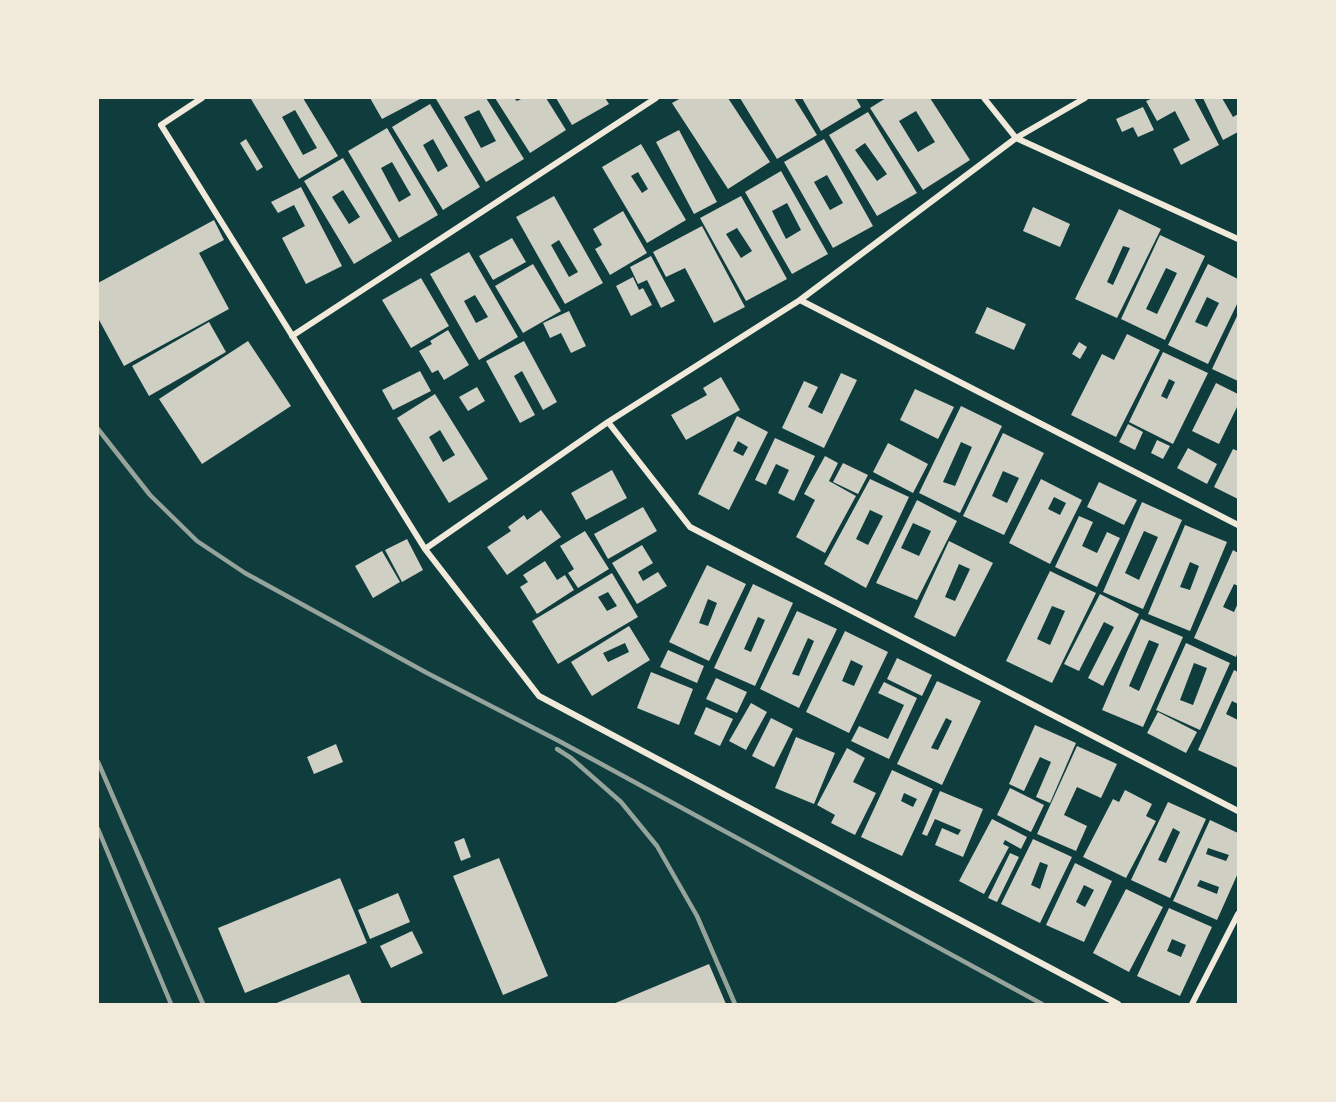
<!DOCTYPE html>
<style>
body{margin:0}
#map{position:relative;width:1336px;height:1102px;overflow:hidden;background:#0f3d3e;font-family:Jost,sans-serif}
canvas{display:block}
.frame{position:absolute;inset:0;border:99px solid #f1e9da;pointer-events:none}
</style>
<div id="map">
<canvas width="1336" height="1102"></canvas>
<div class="frame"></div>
</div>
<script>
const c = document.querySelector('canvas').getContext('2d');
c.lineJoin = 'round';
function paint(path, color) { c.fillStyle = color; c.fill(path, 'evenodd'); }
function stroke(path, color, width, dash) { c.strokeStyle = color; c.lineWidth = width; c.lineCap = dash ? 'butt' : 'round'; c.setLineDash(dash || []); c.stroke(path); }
paint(new Path2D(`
 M253,98h50l35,58 -39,23 -48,-80zM295,110l22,38 -14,7 -21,-38z
 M370,98h52l-40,21z
 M439,98h47l38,61 -38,23 -50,-83zM479,110l17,31 -15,7 -17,-31z
 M495,98h19l3,3 6,-3h23l20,32 -36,23z
 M556,98h49l4,6 -37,21z
 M681,98h47l42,64 -42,27 -56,-86z
 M740,98h54l23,37 -40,24z
 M802,98h54l5,9 -40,24z
 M886,98h44l40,62 -47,30 -53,-82zM916,111l19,31 -17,10 -19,-31z
 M1153,98h41l25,47 -38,20 -8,-16 17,-9 -15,-29 -18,10 -11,-20z
 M1203,98h19l11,19 5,-3v18l-15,8z
 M430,104l50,83 -37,23 -51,-83zM433,139l15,27 -10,6 -15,-27z
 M1143,107l11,23 -16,7 -5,-10 -11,5 -6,-13z
 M868,112l49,81 -40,23 -48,-81zM865,143l22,31 -10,7 -22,-31z
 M387,128l51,87 -39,23 -51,-87zM392,162l19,33 -12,7 -18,-34z
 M679,130l38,72 -23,12 -38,-72z
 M246,139l17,28 -6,4 -17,-28z
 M824,139l49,87 -40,22 -49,-86zM827,175l16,28 -13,7 -16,-28z
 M641,144l45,76 -39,23 -45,-76zM638,172l10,17 -6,4 -11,-17z
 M343,158l49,83 -38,23 -50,-83zM343,190l17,27 -11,7 -17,-27z
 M781,171l47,83 -36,20 -47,-82zM787,203l14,27 -15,9 -14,-28z
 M301,187l41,79 -36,18 -24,-46 23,-12 -11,-21 -16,8 -7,-11z
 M554,196l49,87 -38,21 -49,-87zM559,240l19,32 -9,5 -18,-32z
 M741,196l46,83 -41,22 -46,-83zM737,228l15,23 -11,7 -15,-24z
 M1033,207l37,17 -10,23 -37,-16z
 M1119,209l42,20 -44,89 -42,-19zM1123,246l7,2 -17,37 -6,-3z
 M623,211l24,42 -37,22 -15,-26 7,-4 -9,-16z
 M214,220l10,20 -25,13 30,56 -105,57 -26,-48v-35z
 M702,226l43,81 -31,16 -29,-55 -19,9 -13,-25z
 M1160,235l45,21 -40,84 -44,-21zM1166,268l11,5 -20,41 -11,-5z
 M512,238l14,24 -33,18 -14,-24z
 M469,252l49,85 -39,23 -49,-86zM475,295l13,22 -12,6 -12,-22z
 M651,256l24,45 -14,7 -14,-28 -9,4 -8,-17z
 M533,264l28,47 -38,22 -28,-47z
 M1208,264l30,15v23l-30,62 -40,-19zM1207,297l12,6 -12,24 -12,-5z
 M633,277l6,13 4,-2 9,17 -21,11 -15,-30z
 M421,278l28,48 -38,22 -29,-48z
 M987,307l39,17 -12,26 -39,-17z
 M569,311l17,35 -15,7 -10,-20 -11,5 -7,-15z
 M1238,314v67l-26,-12z
 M209,322l17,30 -77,44 -17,-30z
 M448,330l21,35 -25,15 -6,-10 -6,3 -13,-22 13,-7 -2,-3z
 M1127,334l33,16 -44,87 -45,-22 31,-61 12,6z
 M248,341l43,65 -89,58 -43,-65z
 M524,341l33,61 -14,8 -21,-39 -8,5 21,39 -15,8 -34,-62z
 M1079,342l8,5 -7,12 -8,-5z
 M1163,352l45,21 -35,71 -44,-22zM1169,379l6,3 -8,17 -6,-3z
 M420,371l11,20 -38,19 -11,-20z
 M841,373l16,7 -33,68 -42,-20 22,-47 14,6 -10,20 14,7z
 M721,377l19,33 -54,30 -15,-25 36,-20 -4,-7z
 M1216,383l22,11v11l-19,39 -27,-13z
 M477,387l8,14 -17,10 -9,-14z
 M915,389l39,18 -16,32 -38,-19z
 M435,394l53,85 -39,24 -52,-85zM440,430l15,25 -12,7 -14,-25z
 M961,406l41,20 -42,87 -41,-20zM961,442l11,5 -17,39 -12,-4z
 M737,416l31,16 -39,78 -31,-16zM738,441l10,6 -5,9 -10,-5z
 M1128,424l15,8 -8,18 -16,-8z
 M1003,433l41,20 -40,82 -41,-19zM1003,471l16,7 -12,25 -15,-7z
 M775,438l40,18 -21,45 -16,-8 11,-23 -13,-6 -10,21 -11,-5z
 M1157,440l13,6 -7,13 -12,-6z
 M888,443l40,21 -15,29 -40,-21z
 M1188,448l29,16 -10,20 -30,-16z
 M1233,449l5,2v48l-24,-12z
 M825,456l13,7 -9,18 27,15 -31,57 -29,-16 19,-37 -11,-6z
 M843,463l25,12 -10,19 -25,-12z
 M612,470l15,28 -41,22 -15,-27z
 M870,479l39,18 -43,91 -42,-24zM870,510l13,6 -15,29 -12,-6z
 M1041,479l41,21 -32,64 -41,-21zM1054,497l12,6 -6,12 -12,-6z
 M1099,482l38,18 -13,25 -37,-18z
 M917,500l40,21 -40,79 -41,-17zM913,523l18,8 -12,25 -18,-8z
 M1142,502l40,18 -39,89 -40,-17zM1144,531l14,6 -19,43 -14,-7z
 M643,507l14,24 -49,28 -14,-25z
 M541,510l20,27 -54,38 -20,-28 24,-16 -3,-4 16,-12 3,5z
 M1079,516l14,6 -11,24 15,7 10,-21 13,6 -23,49 -42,-20z
 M1185,525l42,17 -37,89 -42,-17zM1190,562l9,4 -9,24 -10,-3z
 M585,531l24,38 -31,19 -10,-15 6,-4 -14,-23z
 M407,539l16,31 -21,12 -17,-32z
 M949,541l44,22 -38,74 -41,-20zM959,564l11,5 -15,32 -10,-4z
 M642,545l11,18 -15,9 5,9 15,-9 9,14 -30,18 -25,-41z
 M1233,550l5,3v33l-4,-2 -11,23 11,5 4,-9v48l-2,6 -42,-19z
 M382,551l18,31 -27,16 -18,-32z
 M545,561l12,19 8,-5 9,15 -37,24 -17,-27 8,-5 -5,-7z
 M707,565l39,19 -37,77 -40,-19zM708,599l9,4 -9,23 -9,-3z
 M1050,571l46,22 -44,90 -46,-22zM1052,606l13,5 -15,34 -13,-6z
 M612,573l26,44 -80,47 -26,-43zM608,592l9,14 -10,5 -9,-14z
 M753,584l40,19 -38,83 -41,-18zM758,617l7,3 -14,32 -7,-3z
 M1100,594l39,20 -36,72 -15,-8 26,-51 -10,-5 -25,49 -15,-7z
 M797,611l40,18 -38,79 -39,-19zM808,638l6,3 -15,35 -7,-2z
 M1141,619l42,18 -40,90 -41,-17zM1149,640l10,4 -20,47 -10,-5z
 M629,626l21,34 -58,36 -21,-34zM625,643l4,9 -21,10 -5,-9z
 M845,631l43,21 -39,81 -43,-21zM851,660l12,6 -9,20 -12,-5z
 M1186,643l44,20 -30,67 -44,-20zM1194,663l13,5 -14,37 -13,-5z
 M668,650l36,16 -7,17 -37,-16z
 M897,658l35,17 -10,21 -35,-17z
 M1234,670l4,2v32l-6,-3 -6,13 12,6v48l-40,-18z
 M651,672l42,17 -14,36 -42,-17z
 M716,678l31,14 -10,21 -31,-14z
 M937,681l44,20 -39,84 -45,-21zM946,718l6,3 -14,29 -7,-2z
 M884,682l33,16 -28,61 -38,-18 8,-15 29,13 16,-34 -26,-12z
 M751,703l16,9 -21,38 -17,-9z
 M706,707l27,12 -13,27 -26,-12z
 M1158,712l39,20 -11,21 -39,-20z
 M771,718l22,11 -19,38 -22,-11z
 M1035,725l41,18 -26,60 -14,-6 15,-35 -11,-5 -16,34 -15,-7z
 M796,737l39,16 -21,51 -39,-16z
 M336,744l7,18 -29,12 -7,-17z
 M1077,746l40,18 -16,34 -24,-11 -13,28 23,11 -11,25 -39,-17z
 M847,748l18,10 -12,24 23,11 -21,42 -24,-12 4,-8 -18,-10z
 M892,770l41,19 -31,67 -41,-19zM904,793l13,6 -4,8 -12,-6z
 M1010,788l34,17 -13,27 -34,-17z
 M1125,790l27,14 -6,12 10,5 -30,57 -43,-21 30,-58 6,3z
 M940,791l43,18 -20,48 -28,-12 7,-17 16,7 3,-5 -26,-11 -8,17 -5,-2z
 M1168,802l38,17 -36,79 -39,-18zM1173,828l7,4 -14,31 -8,-3z
 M992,819l35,18 -6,12 -16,-9 -2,4 6,3 -25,47 -25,-13z
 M1210,820l28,13v40l-21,47 -44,-19zM1208,848l21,7 -3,6 -20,-7zM1200,880l19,7 -2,7 -20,-8z
 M464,838l7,19 -10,4 -7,-19z
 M1033,839l39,18 -32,66 -39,-19zM1040,862l8,3 -8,24 -9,-4z
 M1010,853l9,4 -22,45 -9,-4z
 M499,858l49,118 -45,19 -50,-119z
 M1075,863l37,18 -28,61 -38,-17zM1084,885l10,5 -9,17 -9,-5z
 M340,878l27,65 -122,50 -27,-65z
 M1126,889l37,18 -34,65 -36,-19z
 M398,893l12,29 -40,17 -12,-29z
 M1169,908l43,19 -32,69 -43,-20zM1172,939l14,6 -5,12 -14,-6z
 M412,931l11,22 -32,15 -11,-22z
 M709,964l17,40h-113z
 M349,974l13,30h-88z`), '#cfcfc3');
stroke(new Path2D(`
 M202,98l-41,27 264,424 114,147 579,308
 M984,98l32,40 222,101
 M800,300l438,225
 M292,336l364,-238
 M608,422l82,105 548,284
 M425,549l183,-127 192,-122 216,-162 69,-40
 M1192,1004l46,-90`), '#f1e9da', 6);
stroke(new Path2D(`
 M98,429l52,66 47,46 48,32 182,100 132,68 483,263
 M557,749l14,9 50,44 36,44 40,70 38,88
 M98,762l105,242
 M98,829l73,175`), '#97a49c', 4.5);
</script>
